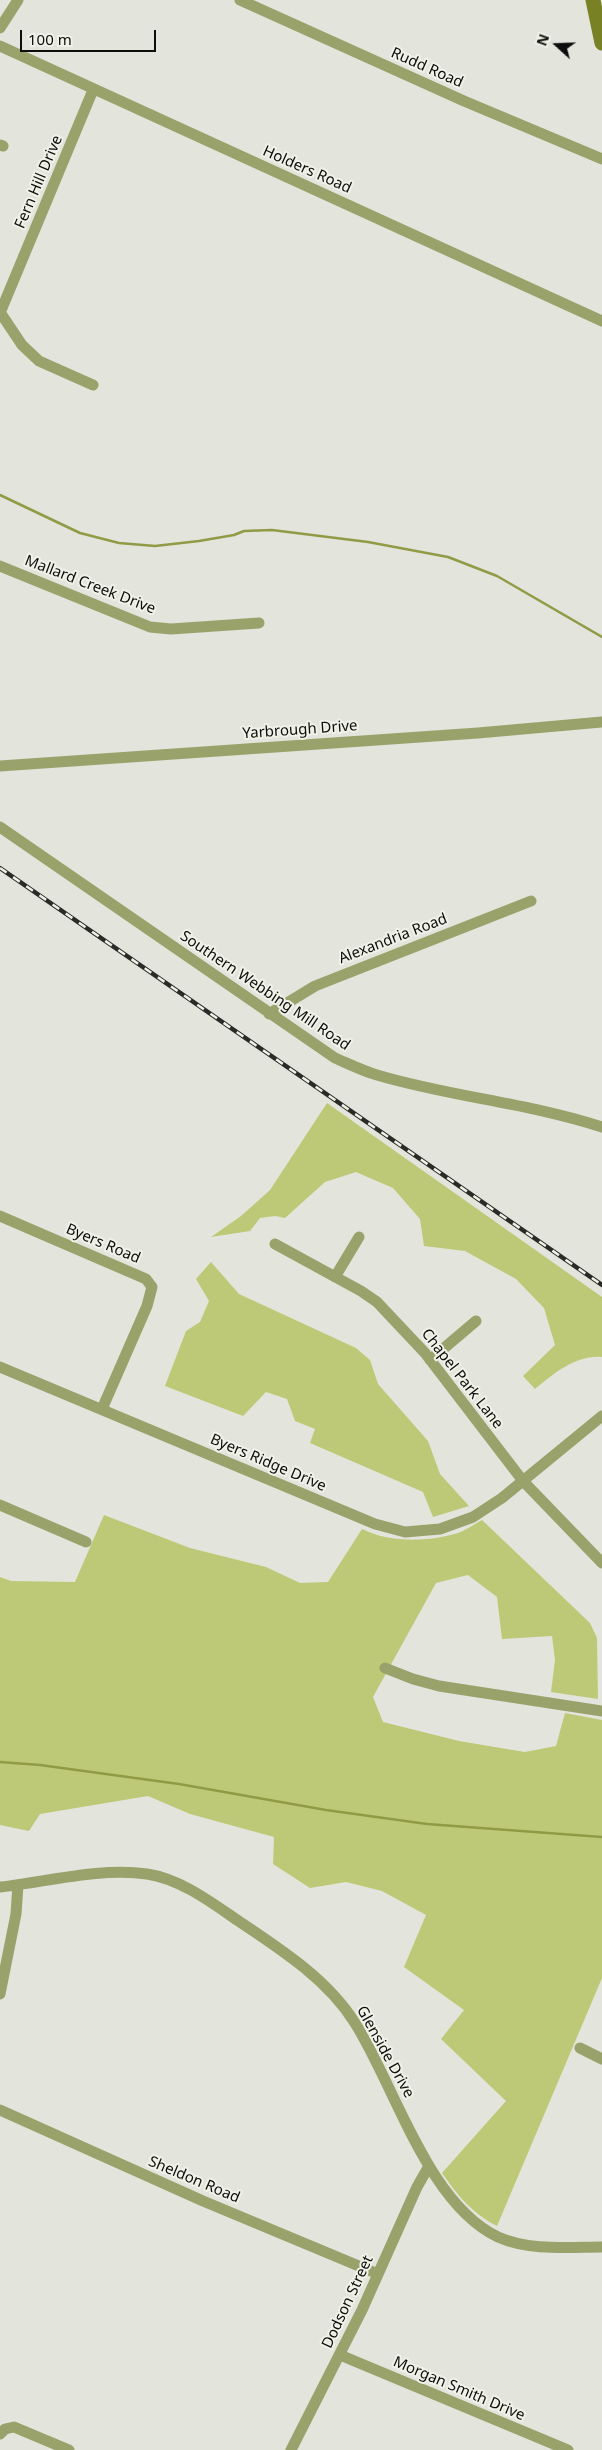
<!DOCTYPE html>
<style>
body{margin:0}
#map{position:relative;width:602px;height:2450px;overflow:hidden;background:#e3e4db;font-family:"Noto Sans",sans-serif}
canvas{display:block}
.north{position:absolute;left:532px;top:20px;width:50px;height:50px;-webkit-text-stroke:4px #f0f2e8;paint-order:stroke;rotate:290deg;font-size:14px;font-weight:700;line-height:20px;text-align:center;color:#0d0e0b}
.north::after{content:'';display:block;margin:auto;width:18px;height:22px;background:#0d0e0b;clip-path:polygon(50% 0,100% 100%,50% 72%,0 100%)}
.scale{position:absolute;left:20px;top:30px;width:136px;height:22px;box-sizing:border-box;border:2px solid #0d0e0b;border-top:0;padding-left:6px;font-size:15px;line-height:18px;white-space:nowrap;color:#0d0e0b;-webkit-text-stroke:4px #f0f2e8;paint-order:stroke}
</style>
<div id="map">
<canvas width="602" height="2450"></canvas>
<div class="north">N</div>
<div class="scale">100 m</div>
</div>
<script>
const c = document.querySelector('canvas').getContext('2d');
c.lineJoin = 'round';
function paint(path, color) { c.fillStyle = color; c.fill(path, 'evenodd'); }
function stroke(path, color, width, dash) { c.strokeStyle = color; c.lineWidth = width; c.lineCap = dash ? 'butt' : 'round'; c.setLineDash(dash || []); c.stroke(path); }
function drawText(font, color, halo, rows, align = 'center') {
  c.font = font + ' "Noto Sans",sans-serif'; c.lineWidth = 4; c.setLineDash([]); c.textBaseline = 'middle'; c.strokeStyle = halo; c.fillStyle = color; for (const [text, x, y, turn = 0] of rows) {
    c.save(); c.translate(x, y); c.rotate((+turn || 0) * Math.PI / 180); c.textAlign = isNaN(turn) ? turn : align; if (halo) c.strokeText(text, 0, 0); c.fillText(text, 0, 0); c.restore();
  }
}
paint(new Path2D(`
 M327,1103l275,194v60c-27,-2 -47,16 -67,32l-12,-13 32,-31 -11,-37 -28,-29 -51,-28 -41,-5 -4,-27 -27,-31 -37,-16 -31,10 -40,36 -10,-2 -15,2 -10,13 -39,6 30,-21 29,-26z
 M211,1262l28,32 117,54 14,12 8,24 50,57 12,33 29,32 -36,11 -10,-25 -113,-49 5,-14 -20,-8 -8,-22 -21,-7 -23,24 -78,-30 21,-55 14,-9 9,-21 -13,-22z
 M104,1515l86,33 76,19 34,16 28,-1 34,-53c28,14 66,13 96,4 8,-3 17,-9 24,-13l108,103 7,15 1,61 -47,-7 4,-32 -3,-24 -50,3 -5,-42 -29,-22 -32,8 -63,114 10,25 76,19 66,11 31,-6 9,-33 37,7v258l-105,248c-25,-13 -39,-30 -55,-53l64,-72 -65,-62 23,-29 -60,-43 22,-52 -44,-24 -36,-9 -36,6 -37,-24 1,-27 -84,-23 -42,-18 -108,18 -11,17 -29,-6v-248l11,4 64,1z`), '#bec977');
stroke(new Path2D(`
 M0,495l80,38 39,10 36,3 44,-5 35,-6 10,-4 28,-1 96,12 80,15 49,19 105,61
 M0,1762l40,3 139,19 147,26 101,14 175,13`), '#919b46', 2.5);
stroke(new Path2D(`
 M240,0l224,101 138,58
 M0,28l18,-28
 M0,46l602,275
 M0,145l3,1
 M0,312l22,33 17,16 54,24
 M0,313l93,-223
 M0,566l150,61 21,2 88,-6
 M0,766l478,-33 124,-11
 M0,827l335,231c14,6 28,13 42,17 74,22 152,28 225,52
 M269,1014l46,-28 216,-85
 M0,1216l146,63 6,8 -5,19 -45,103
 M275,1244l86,47 16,11 48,51 98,128 79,82
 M335,1277l24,-40
 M430,1360l46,-39
 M0,1367l375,157 30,8 35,-3 33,-12 29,-19 100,-82
 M0,1505l86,37
 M385,1668l28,11 26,7 163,25
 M0,1887c46,-5 101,-20 147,-13 34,5 65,29 93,48 42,28 88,58 115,101 40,63 72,180 143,214 31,14 71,10 104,10
 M0,1994l16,-80 2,-29
 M580,2048l22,11
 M0,2110l203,91 175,73
 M340,2355l228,95
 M0,2434l5,-5 9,-2 55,23
 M291,2450l71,-140 55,-123 12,-21`), '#9aa26b', 11);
stroke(new Path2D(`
 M593,0l9,43`), '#788123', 15);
const rail = new Path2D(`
 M0,868l602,417`);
stroke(rail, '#2a2b27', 4.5);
stroke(rail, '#f0f2e8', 2.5, [8]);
drawText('15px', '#0d0e0b', '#f0f2e8', [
 ["Rudd Road",427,68,24],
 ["Holders Road",307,170,24],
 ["Fern Hill Drive",39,182,-67],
 ["Mallard Creek Drive",90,585,21],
 ["Yarbrough Drive",300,730,-4],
 ["Alexandria Road",393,939,-21],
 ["Southern Webbing Mill Road",265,991,34],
 ["Byers Road",103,1244,23],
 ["Chapel Park Lane",462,1379,52],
 ["Byers Ridge Drive",268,1463,23],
 ["Glenside Drive",385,2052,61],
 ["Sheldon Road",194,2180,23],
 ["Dodson Street",348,2302,-65],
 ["Morgan Smith Drive",459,2389,23]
]);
</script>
